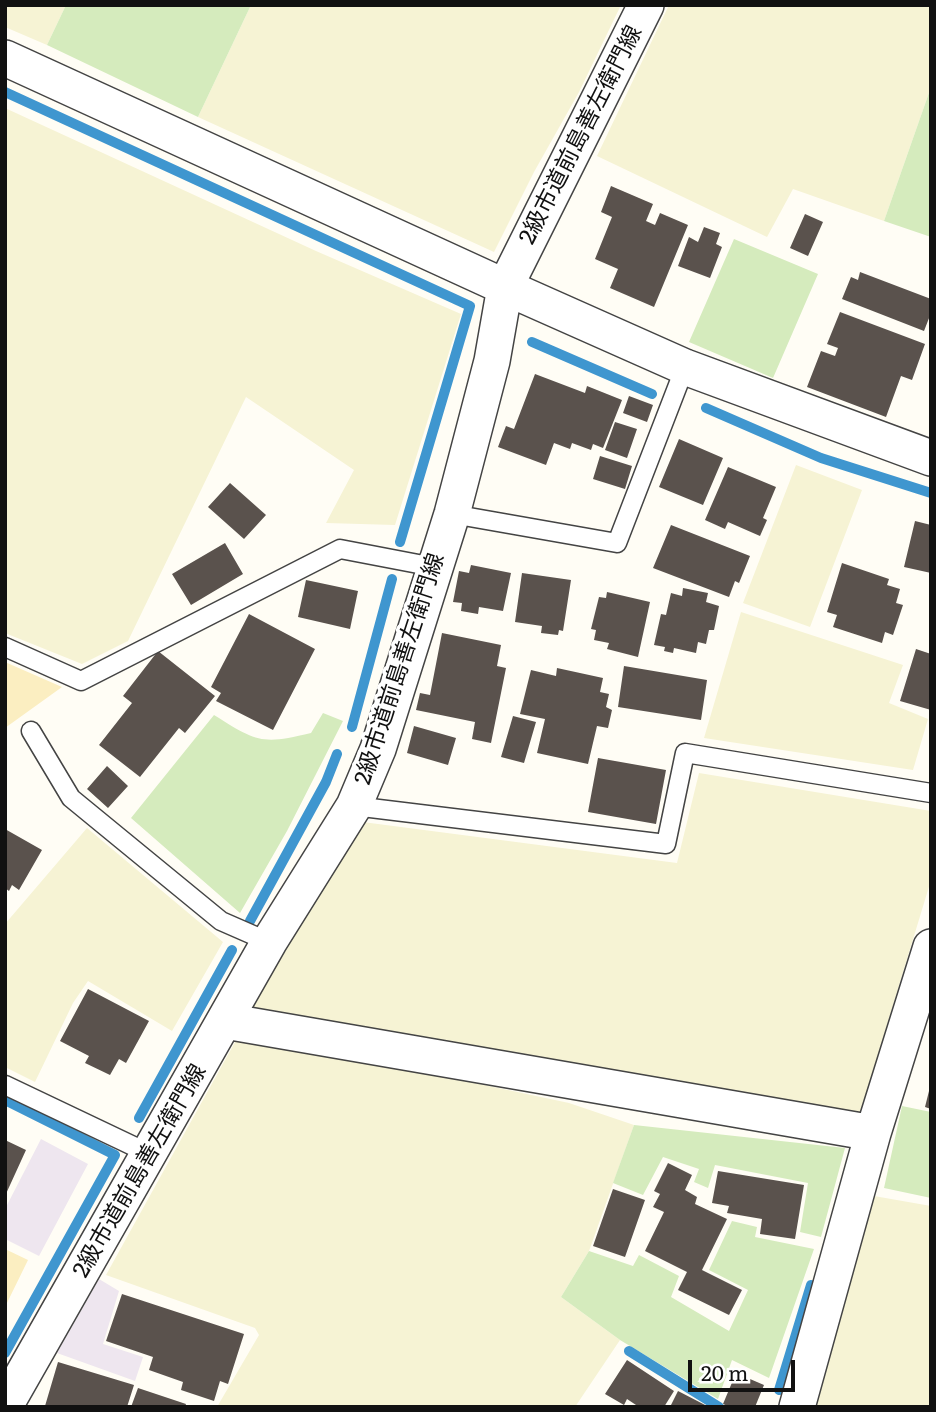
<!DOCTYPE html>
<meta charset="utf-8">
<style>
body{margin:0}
#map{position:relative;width:936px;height:1412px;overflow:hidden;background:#fffdf5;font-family:Literata,serif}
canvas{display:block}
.frame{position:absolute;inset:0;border:7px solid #111;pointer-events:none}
.scale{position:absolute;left:688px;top:1360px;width:107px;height:32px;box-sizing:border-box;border:4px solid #111;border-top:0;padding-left:9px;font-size:21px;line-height:24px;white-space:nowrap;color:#111;-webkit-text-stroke:5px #fff;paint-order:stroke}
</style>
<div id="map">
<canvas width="936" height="1412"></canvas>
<div class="frame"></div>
<div class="scale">20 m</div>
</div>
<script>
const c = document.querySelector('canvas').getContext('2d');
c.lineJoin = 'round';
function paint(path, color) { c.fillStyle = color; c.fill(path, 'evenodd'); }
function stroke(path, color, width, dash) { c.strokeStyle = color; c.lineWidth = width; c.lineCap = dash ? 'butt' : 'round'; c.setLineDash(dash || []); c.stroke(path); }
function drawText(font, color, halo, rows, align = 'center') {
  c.font = font + ' Literata,"Noto Sans JP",serif'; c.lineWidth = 7; c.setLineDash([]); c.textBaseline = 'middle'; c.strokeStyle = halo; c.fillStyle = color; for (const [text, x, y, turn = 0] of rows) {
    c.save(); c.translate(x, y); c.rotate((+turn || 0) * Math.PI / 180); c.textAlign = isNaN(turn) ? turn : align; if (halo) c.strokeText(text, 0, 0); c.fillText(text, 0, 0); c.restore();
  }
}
paint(new Path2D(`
 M41,1139l47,25 -49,92 -34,-17v-30z
 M99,1279l20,12 -16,53 40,13 -8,24 -78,-28z`), '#eee6ef');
paint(new Path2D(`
 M5,5h61l-19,40 -42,-18z
 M251,5h370l-42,87 -45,80 -40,80 -296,-135z
 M669,5h262v82l-47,134 -91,-32 -26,48 -170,-81z
 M5,108l311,143 145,63 -66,211 -69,-2 28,-53 -108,-73 -118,244 -46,23 -77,-31z
 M796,465l66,25 -52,137 -67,-24z
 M741,612l162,53 -14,38 39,16 -15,51 -209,-32z
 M699,773l232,38v69l-71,234 -232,-41 -380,-62 107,-190 322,42z
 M87,828l136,114 -51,89 -84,-50 -15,22 -38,79 -30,-15v-143z
 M240,1033l329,70 65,22 -45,126 -28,46 59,43 -45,67h-358l42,-72 -4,-7 -149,-53z
 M874,1196l57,10v201h-115z`), '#f6f3d4');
paint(new Path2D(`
 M66,5h185l-53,112 -151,-72z
 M931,87v150l-47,-16z
 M734,239l84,35 -45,104 -84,-36z
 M323,713l20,8 -56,110 -47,82 -109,-95 83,-103c43,27 48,30 97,18z
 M902,1106l29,6v86l-47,-10z
 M634,1125l211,23 -24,89 -21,-5 8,-49 -93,-18 -7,23 -14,-6 5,-13 -36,-12 -20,38 -30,-12z
 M732,1221l25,6 -2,10 59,12 -45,129 -37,-18 -14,39 -98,-59 -59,-43 28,-46 44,15 6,-11 40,21 -8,21 58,34 19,-41 -39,-20z`), '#d5ebbd');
paint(new Path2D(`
 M5,662l57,25 -57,41z
 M5,1249l23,11 -23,47z`), '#fbeec1');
stroke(new Path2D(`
 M5,92l465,214 -70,236
 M532,342l120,52
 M706,408l115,50 110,35
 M352,727l40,-148
 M250,921l76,-139 11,-28
 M5,1100l110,55 -110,198
 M139,1118l93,-168
 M629,1351l90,56
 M779,1390l32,-105`), '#3f96cf', 10);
paint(new Path2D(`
 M611,186l42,18 -7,17 9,4 5,-12 28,12 -34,82 -44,-19 8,-19 -23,-10 17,-42 -11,-5z
 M805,214l18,8 -15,34 -18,-8z
 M704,227l16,6 -4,11 6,3 -12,31 -32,-12 11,-29 9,5z
 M860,272l71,27v14l-7,18 -82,-32 9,-22 7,3z
 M840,312l85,32 -13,36 -11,-4 -15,41 -79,-30 14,-36 14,5 3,-8 -11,-4z
 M535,374l50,19 2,-7 35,14 -19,48 -10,-4 -2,6 -19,-7 -2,6 -16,-6 -8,22 -48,-18 8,-21 8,3z
 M629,396l24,9 -6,17 -24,-9z
 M615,422l22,7 -10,29 -22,-8z
 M679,439l44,19 -20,47 -44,-18z
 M600,456l32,10 -7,23 -32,-10z
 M728,467l48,20 -13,31 4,2 -7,16 -32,-14 -3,7 -20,-9z
 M230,483l36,32 -22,24 -36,-32z
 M915,521l16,4v48l-27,-6z
 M671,525l79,31 -11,27 -4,-2 -6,16 -76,-29z
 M225,543l18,31 -52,31 -19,-31z
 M842,563l47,16 -2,6 13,4 -4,14 7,2 -10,30 -8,-3 -3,11 -49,-16 4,-12 -10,-3z
 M471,565l40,8 -8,38 -24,-4 -1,7 -17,-3 1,-8 -9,-1 6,-31 10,2z
 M522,573l49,7 -8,51 -4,-1 -1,5 -17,-2 1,-7 -27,-4z
 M306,580l52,11 -8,38 -52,-12z
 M683,588l25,5 -2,9 13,4 -5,24h-5l-3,14 -8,-2 -2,11 -22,-5 -1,5 -9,-2 1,-4 -11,-2 7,-31 5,1 5,-22 11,3z
 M607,592l43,10 -12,55 -31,-8 2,-6 -15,-3 2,-10 -5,-1 8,-32 7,1z
 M249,614l66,35 -42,81 -57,-29 5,-8 -10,-6z
 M442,633l59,12 -4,21 9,2 -15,75 -19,-4 3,-17 -59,-12 4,-17 10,2z
 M916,649l15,5v56l-31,-9z
 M158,651l57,45 -30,37 -6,-5 -39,49 -41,-32 33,-42 -9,-7z
 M624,666l83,14 -6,40 -83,-13z
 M557,668l46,10 -3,14 9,2 -3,13 6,3 -4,18 -11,-2 -9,38 -51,-11 8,-34 -25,-5 11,-44 25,6z
 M513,716l23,6 -12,41 -23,-6z
 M414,726l42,12 -8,27 -41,-12z
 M598,758l68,12 -10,54 -68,-12z
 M107,766l21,20 -20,22 -21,-19z
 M5,829l37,21 -23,40 -7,-5 -3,6 -4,-3z
 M88,989l61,32 -23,42 -7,-4 -9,16 -25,-12 4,-7 -29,-15z
 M930,1087h1v22l-6,-2z
 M5,1140l21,10 -21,46z
 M668,1163l24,12 -7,15 12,7 -2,7 32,15 -25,51 40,20 -13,25 -51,-25 9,-18 -42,-21 19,-39 -11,-5 7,-13 -6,-3z
 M718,1171l86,14 -9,54 -35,-5 2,-15 -35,-6 2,-7 -17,-3z
 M613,1189l32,11 -20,57 -32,-11z
 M122,1294l122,40 -16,50 -8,-3 -6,20 -33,-11 2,-8 -34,-12 4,-13 -47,-16z
 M627,1360l47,31 -10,16h-25l-12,-8 -3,6 -19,-11z
 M58,1362l76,23 -7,22 -82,-1z
 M736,1373l28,12 -9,22h-25l-7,-3z
 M138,1388l48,16 -1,3h-54z
 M678,1391l31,16h-39z`), '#5a524d');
const lane = new Path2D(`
 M452,514l165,29 68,-176
 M5,647l76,34 259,-132 94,18
 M31,731l40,67 150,123 48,21
 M354,806l312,38 19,-91 246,40
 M5,1085l145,69`);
const street = new Path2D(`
 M5,58l500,229 180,80 246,91
 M225,1021l648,112
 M5,1406l264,-464 85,-136 24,-57 74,-235 40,-153 13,-74 141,-282
 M797,1407l76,-274 58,-186`);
stroke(lane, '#444', 21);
stroke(street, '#444', 38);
stroke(lane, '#fff', 18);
stroke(street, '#fff', 35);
drawText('23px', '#111', '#fff', [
 ["2級市道前島善左衛門線",581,135,-63],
 ["2級市道前島善左衛門線",400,669,-72],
 ["2級市道前島善左衛門線",140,1171,-60]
]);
</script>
